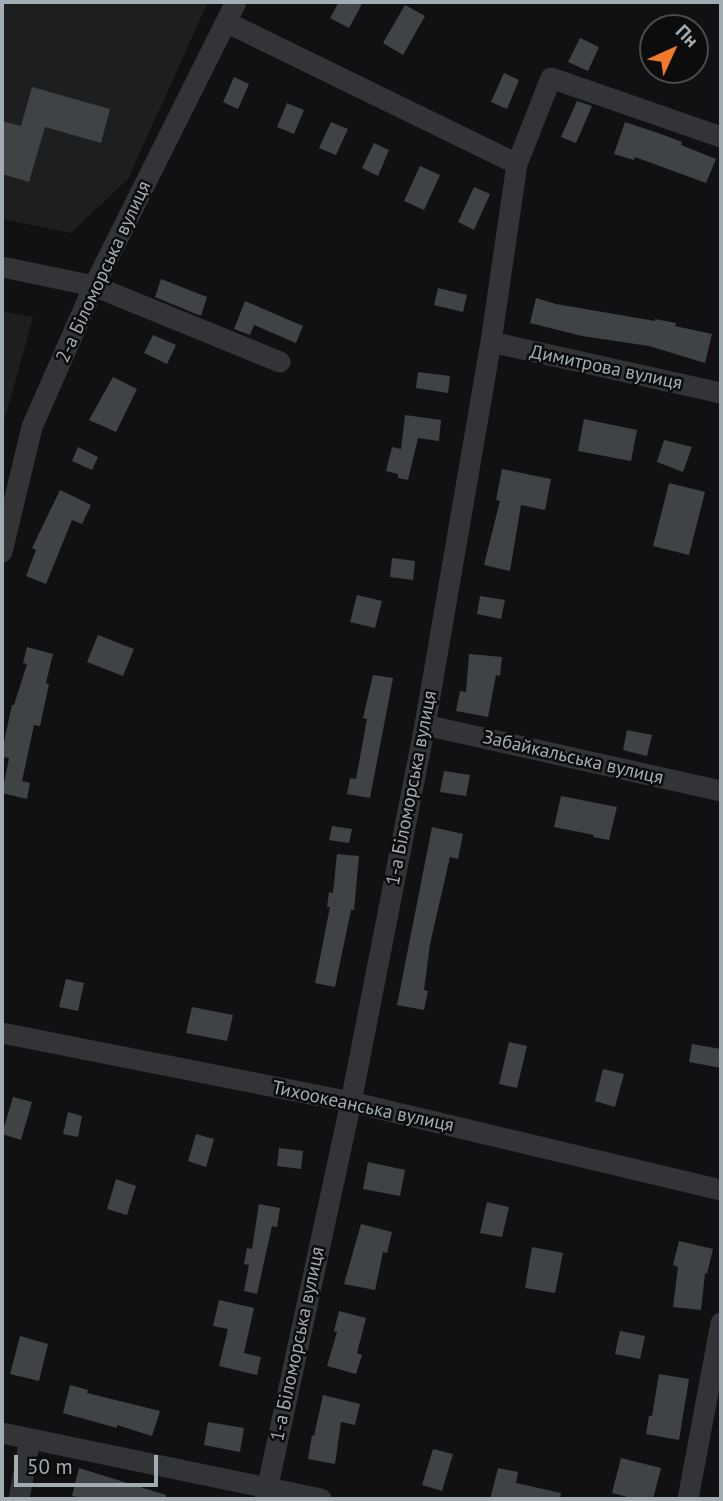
<!DOCTYPE html>
<meta charset="utf-8">
<style>
body{margin:0}
#map{position:relative;width:723px;height:1501px;overflow:hidden;background:#111113;font-family:"PT Sans",sans-serif}
canvas{display:block}
.frame{position:absolute;inset:0;border:4px solid #a2acb3;pointer-events:none}
.north{position:absolute;left:639px;top:14px;width:70px;height:70px;box-sizing:border-box;background:#0c0c0d;border:2px solid #484c4f;border-radius:50%;rotate:45deg;font-size:19px;font-weight:700;line-height:28px;text-align:center;color:#a2acb3}
.north::after{content:'';display:block;margin:auto;width:24px;height:32px;background:#f1792a;clip-path:polygon(50% 0,100% 100%,50% 72%,0 100%)}
.scale{position:absolute;left:14px;top:1455px;width:144px;height:32px;box-sizing:border-box;border:4px solid #a2acb3;border-top:0;padding-left:9px;font-size:21px;line-height:24px;white-space:nowrap;color:#a2acb3;-webkit-text-stroke:5px #0c0c0d;paint-order:stroke}
</style>
<div id="map">
<canvas width="723" height="1501"></canvas>
<div class="frame"></div>
<div class="north">Пн</div>
<div class="scale">50 m</div>
</div>
<script>
const c = document.querySelector('canvas').getContext('2d');
c.lineJoin = 'round';
function paint(path, color) { c.fillStyle = color; c.fill(path, 'evenodd'); }
function stroke(path, color, width, dash) { c.strokeStyle = color; c.lineWidth = width; c.lineCap = dash ? 'butt' : 'round'; c.setLineDash(dash || []); c.stroke(path); }
function drawText(font, color, halo, rows, align = 'center') {
  c.font = font + ' "PT Sans",sans-serif'; c.lineWidth = 5; c.setLineDash([]); c.textBaseline = 'middle'; c.strokeStyle = halo; c.fillStyle = color; for (const [text, x, y, turn = 0] of rows) {
    c.save(); c.translate(x, y); c.rotate((+turn || 0) * Math.PI / 180); c.textAlign = isNaN(turn) ? turn : align; if (halo) c.strokeText(text, 0, 0); c.fillText(text, 0, 0); c.restore();
  }
}
paint(new Path2D(`
 M2,2h206l-80,177 -57,54 -69,-14z
 M2,311l31,6 -31,112z`), '#1d1e20');
paint(new Path2D(`
 M339,2h24l-14,26 -19,-10z
 M405,5l20,11 -22,39 -20,-12z
 M580,38l19,9 -11,24 -20,-9z
 M504,73l15,7 -12,29 -16,-7z
 M234,77l15,7 -11,25 -15,-7z
 M32,87l78,22 -9,34 -56,-16 -16,55 -27,-8v-53l19,5z
 M577,101l15,5 -16,37 -15,-6z
 M287,103l17,7 -10,24 -17,-7z
 M331,122l17,7 -12,26 -17,-7z
 M625,122l36,12 21,8 -1,3 35,14 -10,24 -71,-26 -1,3 -20,-6z
 M374,143l15,7 -11,26 -16,-8z
 M420,166l20,9 -16,35 -20,-9z
 M474,187l16,7 -16,36 -16,-8z
 M161,279l46,18 -6,19 -46,-19z
 M438,288l29,7 -4,17 -29,-7z
 M536,298l20,6 99,17v-2l21,4 -1,3 37,8 -7,29 -56,-17 -67,-10 -52,-13z
 M245,301l58,25 -7,17 -42,-18 -4,10 -16,-6z
 M153,335l23,10 -9,19 -23,-11z
 M418,372l32,4 -2,17 -32,-5z
 M113,377l24,12 -21,43 -27,-12z
 M405,415l36,5 -2,21 -21,-3 -10,42 -10,-2v-4l-12,-3 6,-24 9,2z
 M584,419l53,11 -6,31 -53,-10z
 M664,440l28,7 -9,25 -26,-10z
 M78,447l20,10 -6,13 -20,-9z
 M502,469l49,10 -6,31 -24,-5 -11,66 -26,-6 16,-64 -4,-1z
 M669,483l36,9 -16,63 -36,-9z
 M60,490l31,15 -9,19 -10,-4 -26,64 -20,-8 10,-26 -4,-2z
 M392,558l23,3 -2,19 -23,-3z
 M357,595l25,6 -7,27 -25,-6z
 M480,596l25,4 -4,19 -24,-5z
 M98,635l36,14 -11,27 -36,-14z
 M27,647l26,7 -7,29 3,1 -9,42 -6,-1 -12,56 8,2 -3,16 -25,-6 7,-35 -7,-1v-6l10,-46h2l13,-41 -4,-1z
 M469,654l33,3 -2,19 -4,-1 -8,42 -32,-6 4,-20 6,1z
 M373,675l20,3 -23,120 -23,-4 3,-16 6,1 11,-60 -4,-1z
 M627,730l25,5 -5,21 -24,-6z
 M444,771l26,4 -4,21 -26,-4z
 M561,796l56,11 -8,33 -16,-3 1,-2 -40,-8z
 M332,826l20,3 -3,14 -20,-3z
 M432,827l31,7 -5,25 -8,-2 -20,87 -6,46 4,1 -4,19 -27,-5z
 M337,854l22,2 -5,54h-3l-16,77 -20,-4 15,-76h-3l2,-15 4,1z
 M66,979l18,4 -6,28 -19,-4z
 M192,1007l41,8 -6,26 -41,-8z
 M509,1042l18,4 -10,42 -18,-4z
 M692,1044l29,5v19l-32,-6z
 M603,1069l21,5 -9,33 -20,-6z
 M13,1097l19,5 -11,38 -19,-6z
 M68,1112l14,4 -4,21 -15,-3z
 M196,1134l18,5 -8,28 -18,-6z
 M279,1148l24,3 -2,18 -24,-3z
 M368,1162l37,8 -5,26 -37,-7z
 M116,1179l20,7 -9,29 -20,-6z
 M487,1202l22,5 -7,30 -22,-4z
 M259,1204l21,4 -3,19 -5,-1 -15,68 -13,-3 5,-26 -5,-1 3,-16 5,1z
 M361,1224l31,8 -5,21 -4,-1 -8,38 -31,-6z
 M679,1241l34,8 -6,25 -2,-1 -4,37 -28,-3 5,-40 -5,-2z
 M532,1247l31,6 -8,40 -30,-5z
 M219,1300l35,8 -10,45 17,4 -4,18 -38,-9 9,-37 -15,-3z
 M339,1311l27,7 -9,35 5,2 -6,19 -29,-8 10,-34 -3,-1z
 M620,1331l25,5 -5,23 -25,-5z
 M20,1336l28,8 -9,37 -29,-7z
 M659,1374l30,5 -10,61 -33,-6 3,-18h3z
 M70,1385l18,5 -1,3 73,18 -8,25 -35,-11v3l-54,-15z
 M323,1395l37,9 -5,21 -14,-3 -6,42 -27,-5 4,-24 2,1z
 M208,1422l36,6 -4,24 -36,-7z
 M433,1449l20,5 -11,37 -20,-6z
 M621,1458l40,10 -8,31h-18l-23,-6z
 M79,1468l87,27v4h-80l-14,-3z
 M498,1468l20,4 -2,11 45,10 -1,6h-70z`), '#404346');
stroke(new Path2D(`
 M226,22l291,142
 M2,267l92,19 186,76
 M491,342l230,51
 M2,552l30,-125 62,-141 142,-284
 M425,725l296,66
 M2,1033l349,69 370,88
 M2,1433l319,66
 M19,1499l11,-60
 M265,1499l86,-397 74,-377 66,-383 26,-178 34,-86 170,59
 M688,1499l33,-176`), '#323438', 21);
drawText('19px', '#a2acb3', '#0c0c0d', [
 ["2-а Біломорська вулиця",104,272,-65],
 ["Димитрова вулиця",606,368,12],
 ["Забайкальська вулиця",573,758,13],
 ["1-а Біломорська вулиця",412,788,-79],
 ["Тихоокеанська вулиця",363,1107,12],
 ["1-а Біломорська вулиця",298,1344,-78]
]);
</script>
